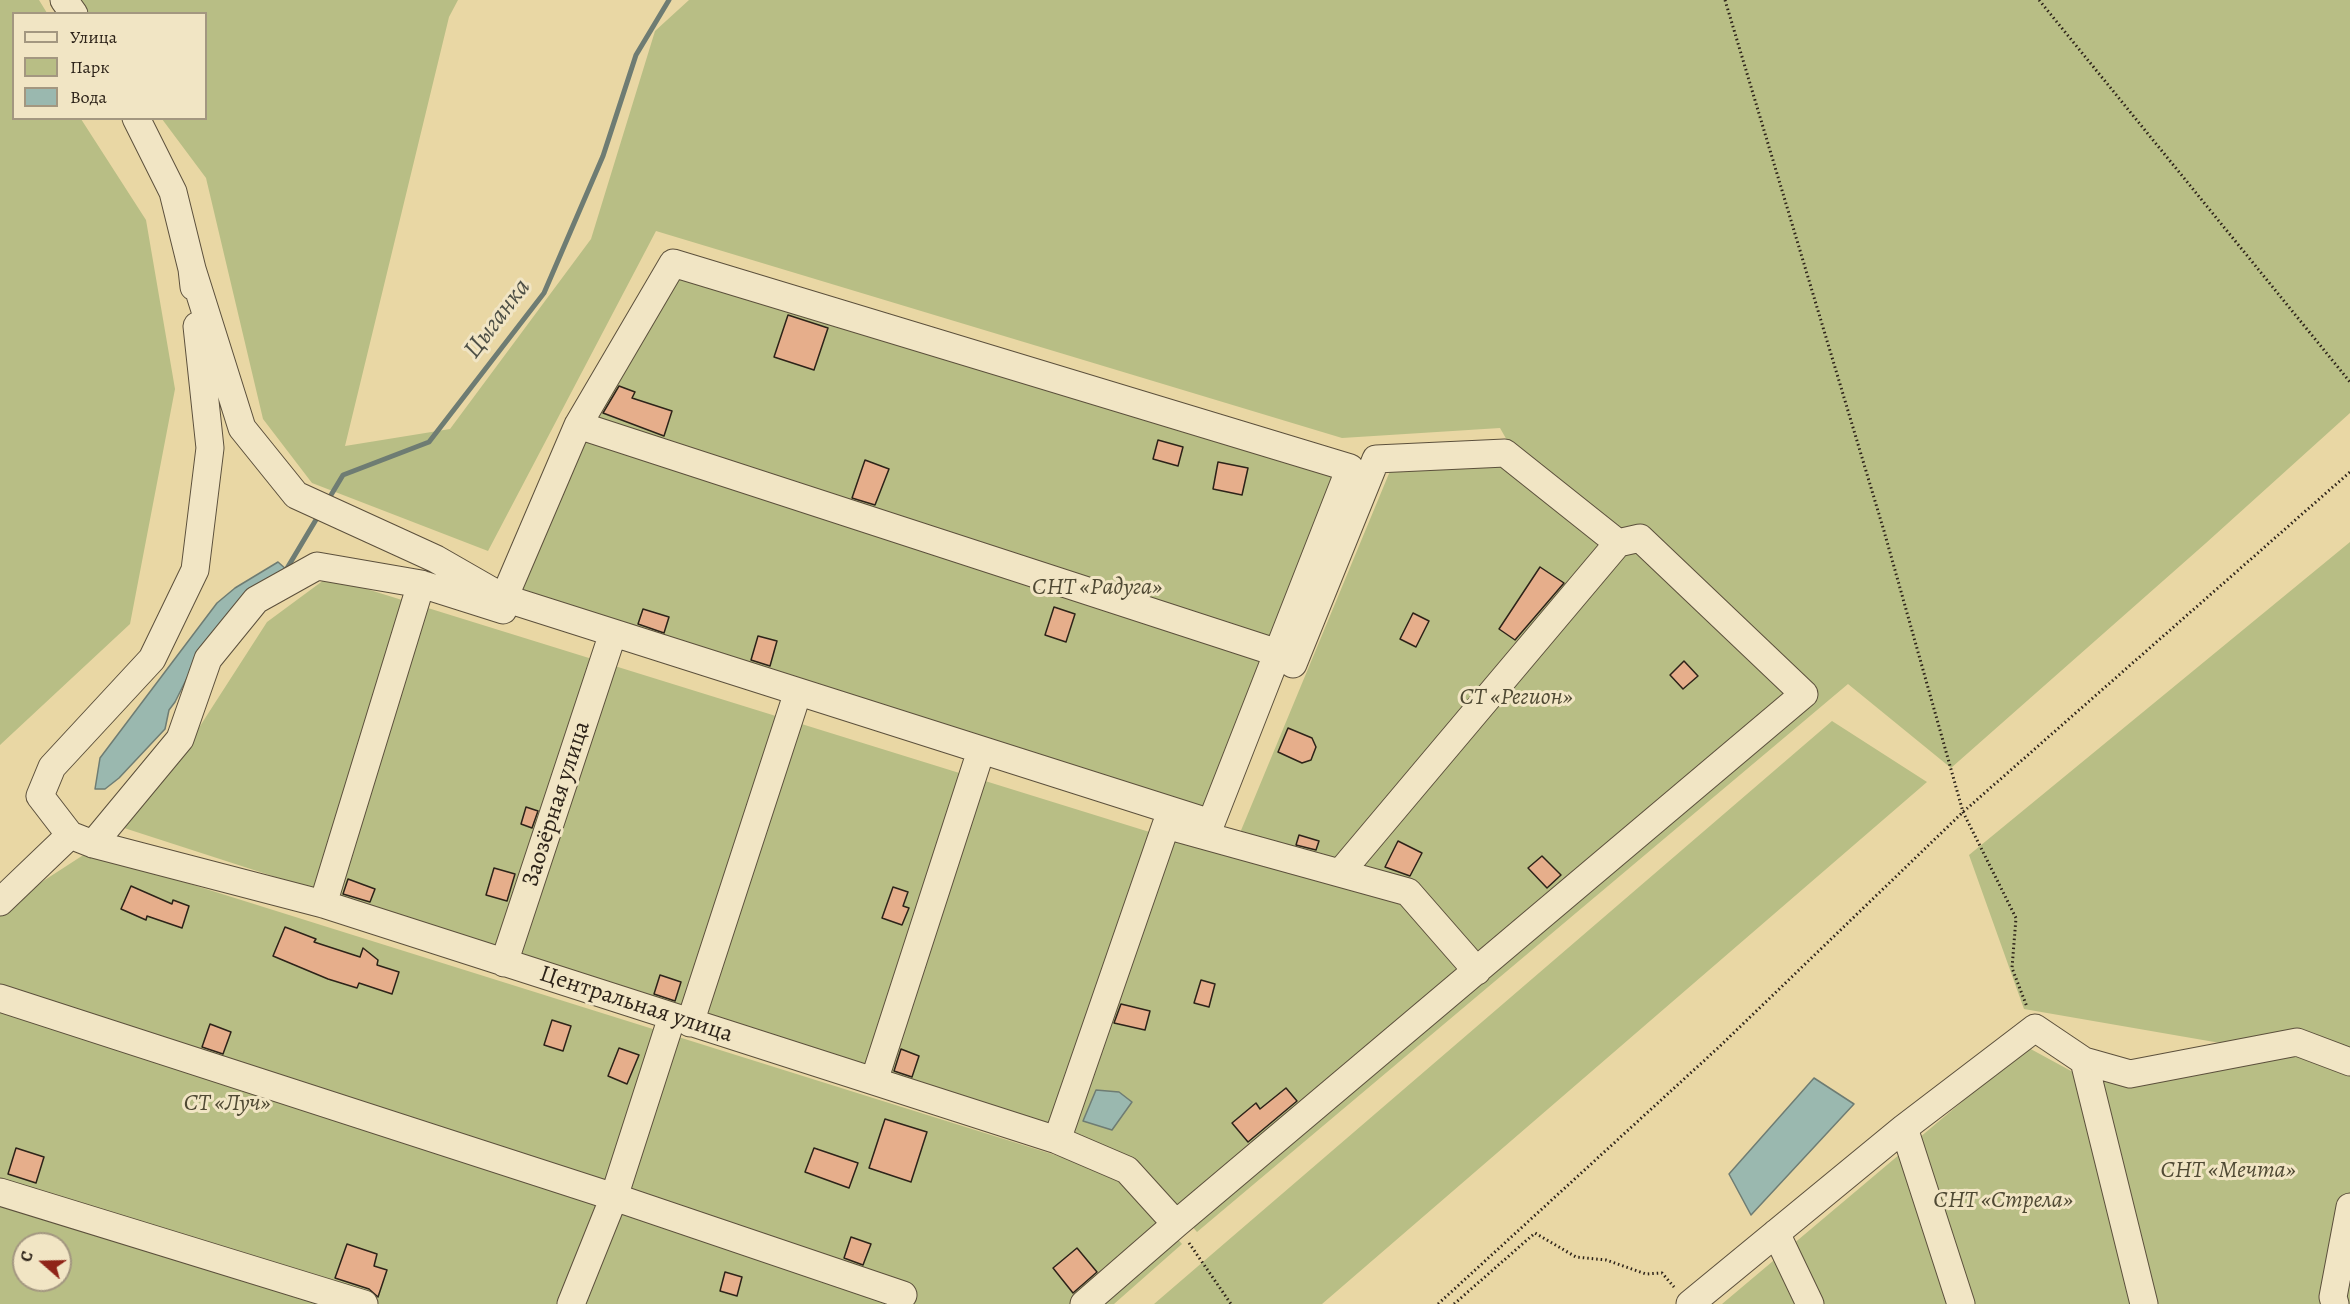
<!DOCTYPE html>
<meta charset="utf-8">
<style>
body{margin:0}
#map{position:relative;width:2350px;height:1304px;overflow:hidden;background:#e9d7a4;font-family:Alegreya,serif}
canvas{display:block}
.legend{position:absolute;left:12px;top:12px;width:195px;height:108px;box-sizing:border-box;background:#f1e5c4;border:2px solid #a39780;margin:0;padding:8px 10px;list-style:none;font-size:18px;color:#2d2319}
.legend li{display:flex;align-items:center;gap:12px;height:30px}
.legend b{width:30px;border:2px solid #a39780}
.north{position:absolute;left:12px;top:1232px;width:60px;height:60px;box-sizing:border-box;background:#f1e5c4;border:2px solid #a39780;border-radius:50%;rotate:290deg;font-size:16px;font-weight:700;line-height:24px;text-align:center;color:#2d2319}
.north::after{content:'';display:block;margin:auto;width:21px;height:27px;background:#8f2418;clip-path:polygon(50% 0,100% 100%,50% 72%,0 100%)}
</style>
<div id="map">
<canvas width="2350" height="1304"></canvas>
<ul class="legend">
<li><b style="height:8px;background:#f1e5c4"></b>Улица</li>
<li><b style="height:16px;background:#b8be85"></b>Парк</li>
<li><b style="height:16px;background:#9ab8af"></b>Вода</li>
</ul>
<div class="north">С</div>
</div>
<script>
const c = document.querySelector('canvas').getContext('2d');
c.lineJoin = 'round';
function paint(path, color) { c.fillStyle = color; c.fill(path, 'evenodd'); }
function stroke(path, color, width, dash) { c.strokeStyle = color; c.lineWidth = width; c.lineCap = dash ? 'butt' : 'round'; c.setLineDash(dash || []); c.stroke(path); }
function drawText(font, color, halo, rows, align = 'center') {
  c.font = font + ' Alegreya,serif'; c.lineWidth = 6; c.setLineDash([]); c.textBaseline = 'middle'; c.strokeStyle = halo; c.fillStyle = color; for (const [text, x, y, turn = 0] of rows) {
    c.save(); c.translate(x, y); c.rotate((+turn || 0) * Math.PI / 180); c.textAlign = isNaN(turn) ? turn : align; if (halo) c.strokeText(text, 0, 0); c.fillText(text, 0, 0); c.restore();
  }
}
paint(new Path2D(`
 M0,0h39l8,13 -33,1v104l67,1 65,101 29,169 -45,235 -130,121z
 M73,0h385l-9,17 -104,429 105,-17 141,-190 64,-208 34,-31h1661v413l-144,130 -255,225 -103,-84 -651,548 -65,-74 -84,-31 -927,-300 72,-90 74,-115 61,-45 902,280 170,-410 108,-5 -8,-14 -158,10 -686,-207 -168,320 -176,-68 -49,-64 -57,-241 -44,-59 44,-1v-104l-123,-1z
 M664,252l699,212 -146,369 -722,-233 75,-178z
 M2350,542v762h-628l305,-257 55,30 144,-33 -202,-35 -55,-154z
 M1832,721l95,61 -605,522h-168z
 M88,852l1034,324 60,68 -68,60h-1114v-395zM24,1244h36v36h-36z`), '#b8be85');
const water = new Path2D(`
 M278,562l9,8 -92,92 -20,40 -6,8 -4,19 -46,49 -14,11h-10l5,-31 117,-155 18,-15z
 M1814,1078l40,26 -103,111 -22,-41z
 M1096,1090l23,2 13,10 -20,28 -29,-9z`);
paint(water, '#9ab8af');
stroke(water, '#6e7c73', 1.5);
stroke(new Path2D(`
 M328,500l15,-25 86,-33 115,-149 59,-137 33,-101 33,-55
 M286,570l34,-57`), '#6e7c73', 5);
const building = new Path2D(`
 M788,315l40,13 -14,42 -40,-13z
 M619,386l16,6 -3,6 40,13 -8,25 -61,-23z
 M1158,440l25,7 -5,19 -25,-7z
 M865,460l24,9 -14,36 -23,-7z
 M1218,462l30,6 -6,27 -29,-6z
 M1540,567l24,16 -49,57 -16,-11z
 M1054,607l21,7 -9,28 -21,-7z
 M643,609l26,8 -5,16 -26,-9z
 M1413,613l16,8 -13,26 -16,-8z
 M758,636l19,5 -7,25 -19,-6z
 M1684,661l14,15 -15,13 -13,-14z
 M1288,728l24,10 4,9 -5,13 -9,3 -24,-11z
 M526,807l12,4 -6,17 -11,-4z
 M1299,835l20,6 -3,9 -20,-5z
 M1398,841l24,12 -12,23 -25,-9z
 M1542,856l19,19 -14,13 -19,-20z
 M494,868l21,6 -8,27 -21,-6z
 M348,879l27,10 -5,13 -27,-8z
 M131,886l41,18 1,-4 16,6 -7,22 -35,-12 -1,4 -25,-11z
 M893,887l15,5 -5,14 6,2 -7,17 -20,-7z
 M285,927l31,12 -2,3 46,15 3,-9 15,12 -1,5 22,7 -7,22 -33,-11 -2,5 -29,-9 -55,-23z
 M660,975l21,7 -6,19 -21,-7z
 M1201,980l14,4 -6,23 -15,-4z
 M1121,1004l29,7 -5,19 -31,-7z
 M552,1020l19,6 -8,25 -19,-6z
 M210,1024l21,8 -8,22 -21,-7z
 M619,1048l20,7 -12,29 -19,-8z
 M901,1049l18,7 -7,21 -18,-6z
 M1286,1088l11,13 -49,41 -16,-19 24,-20 4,6z
 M885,1119l42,13 -16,50 -42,-14z
 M16,1148l28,9 -8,26 -28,-9z
 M814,1148l44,15 -9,25 -44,-16z
 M851,1237l20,7 -8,21 -19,-7z
 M347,1244l30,10 -3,12 13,4 -9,27 -9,-8 -34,-11z
 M1077,1248l20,24 -24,21 -20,-25z
 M725,1272l17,5 -5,19 -17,-5z`);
paint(building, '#e6ae8b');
stroke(building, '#2d2319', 1.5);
const minor = new Path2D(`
 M64,0l10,14
 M136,118l37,74 19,77 2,18
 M192,269l50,159 54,67 140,64 68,39 707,225 139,-355 -677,-205 -95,162 -74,173
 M578,425l700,228
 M1293,664l83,-205 129,-6 113,90
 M70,835l23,9 230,60 734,236 70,30 49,54
 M70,835l-30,-39 12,-29 100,-108 43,-89 15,-122 -13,-122
 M93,844l87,-105 28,-80 48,-59 61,-34 104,18 82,26
 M0,902l70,-67
 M323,904l98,-320
 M504,963l105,-318
 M0,998l614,199 289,98
 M690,1023l104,-319
 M2084,1061l60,243
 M874,1081l103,-318
 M1904,1128l57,176
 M1057,1140l109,-315 242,67 69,79
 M0,1192l364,112
 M1776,1233l34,71
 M571,1304l43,-107 58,-180
 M1084,1304l92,-80 628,-530 -164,-156 -22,5 -278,330
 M1690,1304l214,-176 131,-100 49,33 46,13 167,-32 53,20
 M2335,1304l-2,-7 17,-90`);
stroke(minor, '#5c503c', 29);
stroke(new Path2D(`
 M1725,0l159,531 79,281 53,106 -4,50 15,39
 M2039,0l311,382
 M1189,1243l42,61
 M1438,1304l281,-257 244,-235 387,-340
 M1454,1304l81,-71 41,24 30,3 40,14 16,-1 12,14`), '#2d2319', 3, [1.5, 3]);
stroke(minor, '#f1e5c4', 27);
drawText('italic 24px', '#504a34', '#f1e5c4', [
 ["СНТ «Радуга»",1097,588],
 ["СТ «Регион»",1516,698],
 ["СТ «Луч»",227,1104],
 ["СНТ «Мечта»",2228,1171],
 ["СНТ «Стрела»",2003,1201]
]);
drawText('24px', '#2d2319', '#f1e5c4', [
 ["Заозёрная улица",557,804,-72],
 ["Центральная улица",636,1005,18]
]);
drawText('italic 26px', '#4e5046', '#f1e5c4', [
 ["Цыганка",498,319,-53]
]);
</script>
